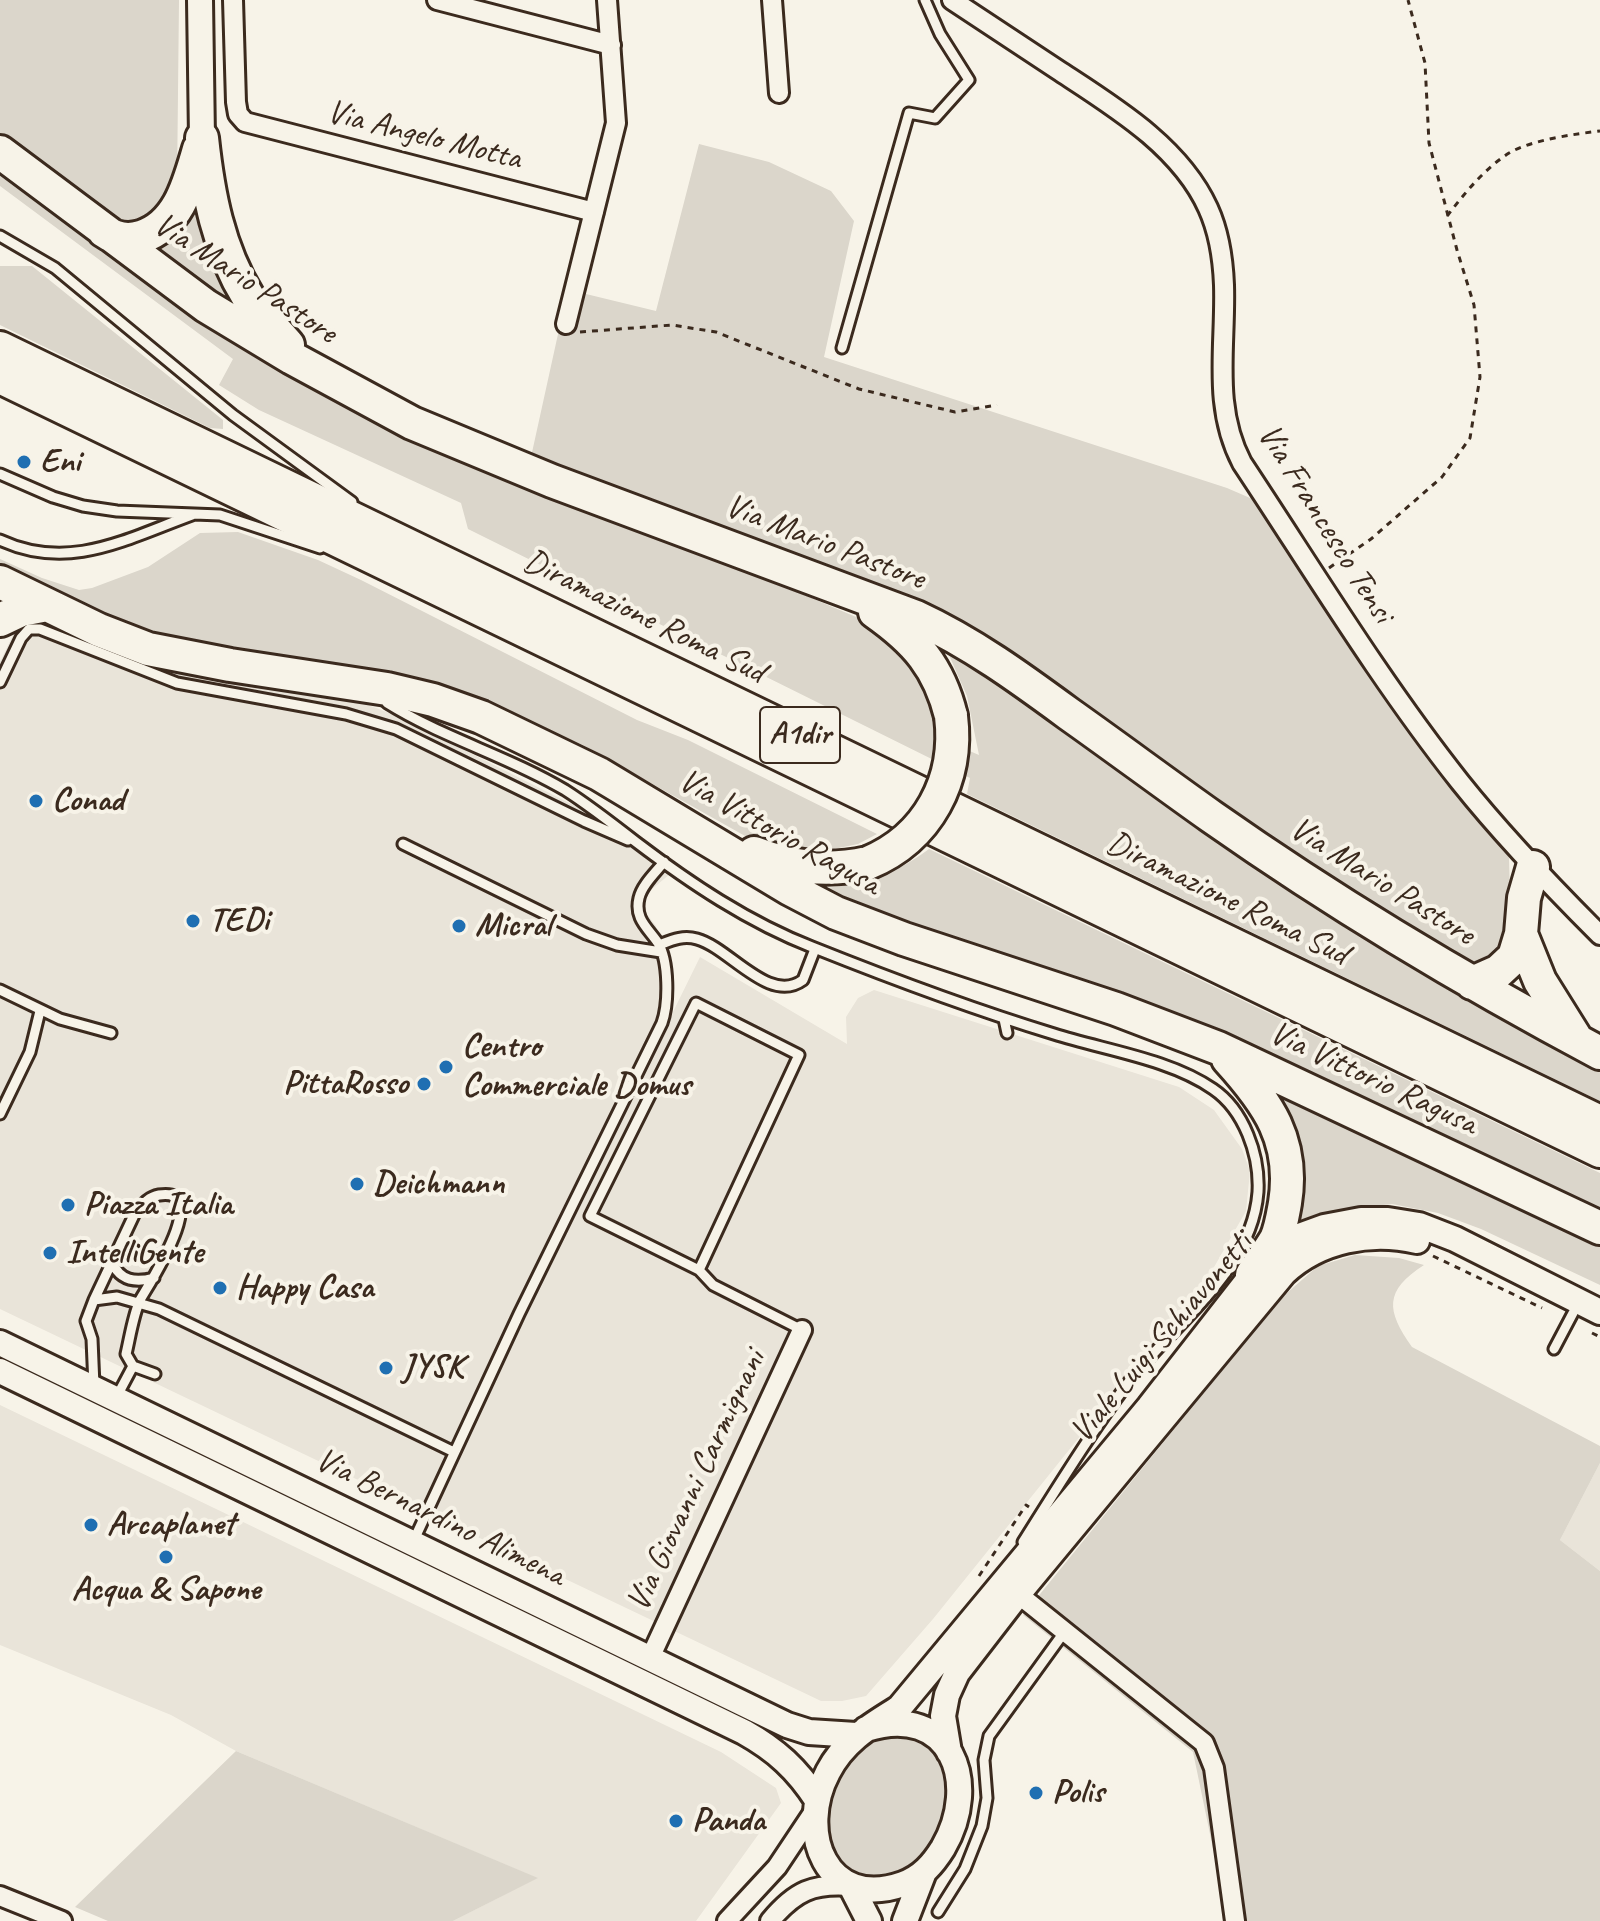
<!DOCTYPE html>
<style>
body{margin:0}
canvas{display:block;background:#f7f3e8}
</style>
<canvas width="1600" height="1921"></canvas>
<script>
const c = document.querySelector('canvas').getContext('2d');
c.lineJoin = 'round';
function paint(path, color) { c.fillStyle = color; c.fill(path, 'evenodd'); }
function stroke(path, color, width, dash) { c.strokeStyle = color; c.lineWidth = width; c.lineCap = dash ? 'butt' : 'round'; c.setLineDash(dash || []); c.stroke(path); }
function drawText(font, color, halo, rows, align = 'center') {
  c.font = font + ' Caveat,sans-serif'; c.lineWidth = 8; c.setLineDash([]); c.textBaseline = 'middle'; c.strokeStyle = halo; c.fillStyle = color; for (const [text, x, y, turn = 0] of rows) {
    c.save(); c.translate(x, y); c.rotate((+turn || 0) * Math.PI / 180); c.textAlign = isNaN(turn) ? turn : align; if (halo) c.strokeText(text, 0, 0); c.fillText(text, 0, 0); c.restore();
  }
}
paint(new Path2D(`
 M43,619l299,76 55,21 190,96 83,62 -25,21 -3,13 14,18 17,86 27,-55 147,87 -1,-27 12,-19 16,-8 305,97 35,23 28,39 8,22 -4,40 -37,65 -276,343 -67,77 -24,5h-21l-821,-392v-647l13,-27 7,-9z
 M0,1405l721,347 55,36 5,15 -85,118h-243l84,-43 -301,-127 -65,-36 -171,-70z
 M1600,1463v108l-40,-31z`), '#e9e4d9');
paint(new Path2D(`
 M0,0h179l-2,185 -28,33 -13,6 -15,1 -121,-92z
 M699,144l70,18 62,29 23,30 -30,136 403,131 30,13 240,336 12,21 2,75 -8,29 -32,6 -295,-190 -195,-142 -450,-179 29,-132 14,6 12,-37 70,17z
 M0,167l129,94 513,265 233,99 38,30 24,58 2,25 40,17 -12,-59 -22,-50 655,417v38l-633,-307 3,-16 -502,-249 -7,-26 -202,-93 -40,-25 14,-26 -233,-173z
 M197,191l41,117 -91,-65z
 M0,266h32l191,154v9l-13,-1 -210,-103z
 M238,532l80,28 43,20 276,140 51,20 189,94 -19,10 -44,9 -60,-12 -171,-96 -94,-41 -105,-32 -146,-21 -92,-17 -146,-64v-11l42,19 37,12 13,-2 56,-21 52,-34z
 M929,849l671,324v44l-710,-294 -68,-34c47,-8 67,-11 107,-40z
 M1271,1092l329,154v39l-119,-56 -43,-16 -46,-9 -45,5 -60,17z
 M1355,1255l44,3 25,7c-40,26 -38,45 -12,82l188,99v17l-40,77 40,31v350h-377l-7,-58 -23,-111 -170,-137 257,-316 38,-33z
 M883,1735c16,1 33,1 47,12 40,34 6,113 -36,130 -11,5 -30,0 -42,-1l-24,-25 -3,-40 14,-38 25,-31z
 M236,1751l302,127 -85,43h-345l-33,-14z`), '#dbd6cb');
const lane = new Path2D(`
 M0,236l55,32 178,147 119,87
 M842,348l67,-235 26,5 34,-38 -29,-46 -15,-34
 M0,474l53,23 30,9 34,5 103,4 100,33
 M0,540c69,32 126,-1 192,-25
 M0,682l21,-44 8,-9h11l137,54 169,31 50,15 188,92 44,19
 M387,703c56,35 121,53 178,87 25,16 48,34 71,52 54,41 112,80 176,105 80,32 160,62 242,87 50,16 116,25 159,55 31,21 47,66 45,103 -6,80 -85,132 -130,191 -38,51 -71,105 -105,159
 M403,844l183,90 31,11 44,7
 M659,945c13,-5 24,-10 38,-6 33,9 72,66 106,41l12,-31
 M0,990l60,29 51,14
 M1004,1019l3,14
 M0,1114l30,-62 10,-41
 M112,1262c8,19 23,21 42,16
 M699,1270l100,-215 -103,-52 -106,213 109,54 14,15 89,45
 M94,1300l41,-87c7,-8 13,-16 24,-18 55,-9 -12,92 -19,105 -7,16 -10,37 -14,54l7,12 22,8
 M1554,1349l19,-36
 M94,1386l-2,-47 -6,-18 8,-21 23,-3 42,12 295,143
 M116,1398l17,-32
 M413,1542l106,-228 143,-291c7,-20 7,-62 -4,-80 -10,-15 -24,-24 -19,-45 3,-13 16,-25 25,-36
 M938,1912l27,-43 17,-43 5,-28 -3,-38 5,-24 76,-105`);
const street = new Path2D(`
 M233,0l3,102 2,12 7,8 349,90
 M437,0l174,45
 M772,0l7,93
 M952,0c35,23 71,47 106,70 55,36 122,76 150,138 11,24 15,51 16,77 2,62 -12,121 18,178 71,107 138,218 218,319 43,54 91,104 140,153
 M566,324l50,-201 -9,-123
 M1018,1594l186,149 10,25 21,153
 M650,1658l152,-328
 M0,1896l62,25
 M727,1921l50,-54 38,-57
 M770,1921c25,-30 43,-38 81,-35`);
const secondary = new Path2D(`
 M200,0l2,138
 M0,1343l787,382 22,7 47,3
 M0,1371l744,361c32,18 53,37 73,68
 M866,1729c85,-27 115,54 77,119 -10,16 -21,29 -40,36 -77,27 -107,-52 -75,-112 16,-31 42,-46 71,-64l250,-301 103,-132 28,-27 22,-13 22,-8 37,-7h27l31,5 36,14 145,73
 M949,1752l-6,-36 4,-21 10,-22 61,-79 266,-321c35,-33 87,-43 133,-32
 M851,1886l18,35
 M905,1921l19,-49`);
const highway = new Path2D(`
 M202,138c6,56 16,110 46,159 11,17 26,32 40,48
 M0,152l206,154 86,52 120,65 140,58 364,136c56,26 104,61 153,97 48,34 95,69 143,103 124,87 254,165 388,236
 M104,231c11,8 23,10 37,6 38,-12 48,-54 58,-88
 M0,348l1600,774
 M0,377l1600,774
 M0,582l99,48 49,19 82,16 157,24 46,11 48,17 118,57 191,115 46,24 68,26 212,70 102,39 382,180
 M875,612c41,29 64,55 76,104
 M0,620l21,-10 26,-5
 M754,853c39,15 73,19 114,10
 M1521,934l19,47 35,56
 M1472,983l27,-12 15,-14 7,-23 3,-36 9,-31
 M1228,1059c40,44 67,82 57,144 -2,11 -4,25 -9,36 -7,12 -16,24 -24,36`);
stroke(lane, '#3b2a1e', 15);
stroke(street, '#3b2a1e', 24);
stroke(secondary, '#3b2a1e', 30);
stroke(highway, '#3b2a1e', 38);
stroke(new Path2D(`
 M1447,216c18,-23 37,-47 62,-63 22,-13 66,-19 91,-22
 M580,332l92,-7 44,7 143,57 96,23 42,-7
 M1329,568l42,-29 71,-62 28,-39 10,-61 -6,-72 -17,-55 -28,-107 -4,-80 -17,-63
 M1433,1256l109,52
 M1592,1333l8,4
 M979,1576l47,-71 3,2`), '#3b2a1e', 3, [6, 6]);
stroke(lane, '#f7f3e8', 9);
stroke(street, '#f7f3e8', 18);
stroke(secondary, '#f7f3e8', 24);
stroke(highway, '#f7f3e8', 32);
const highwayBridge = new Path2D(`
 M868,863c60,-25 91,-83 83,-147`);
stroke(highwayBridge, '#3b2a1e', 38, []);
stroke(highwayBridge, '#f7f3e8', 32);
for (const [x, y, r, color] of [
 [24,462,8,"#1f6fb2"],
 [36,801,8,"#1f6fb2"],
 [193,921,8,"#1f6fb2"],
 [459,926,8,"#1f6fb2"],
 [446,1067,8,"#1f6fb2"],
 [424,1084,8,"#1f6fb2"],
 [357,1184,8,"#1f6fb2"],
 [68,1205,8,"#1f6fb2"],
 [50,1253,8,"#1f6fb2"],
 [220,1288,8,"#1f6fb2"],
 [386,1368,8,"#1f6fb2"],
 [91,1525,8,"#1f6fb2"],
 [166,1557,8,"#1f6fb2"],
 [1036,1793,8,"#1f6fb2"],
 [676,1821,8,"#1f6fb2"]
]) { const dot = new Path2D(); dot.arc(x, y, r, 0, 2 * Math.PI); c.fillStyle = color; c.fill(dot); stroke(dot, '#f7f3e8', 3); }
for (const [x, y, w] of [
 [800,735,80]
]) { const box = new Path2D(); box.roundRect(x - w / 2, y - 28, w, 56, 6); c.fillStyle = '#f7f3e8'; c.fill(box); stroke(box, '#3b2a1e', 2); }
drawText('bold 32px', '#3b2a1e', null, [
 ["A1dir",800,735]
]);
drawText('34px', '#3b2a1e', '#f7f3e8', [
 ["Via Angelo Motta",424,136,14],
 ["Via Mario Pastore",245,279,33],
 ["Via Francesco Tensi",1325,524,58],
 ["Via Mario Pastore",825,543,21],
 ["Diramazione Roma Sud",644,617,26],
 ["Via Vittorio Ragusa",779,833,29],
 ["Via Mario Pastore",1382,882,32],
 ["Diramazione Roma Sud",1227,899,26],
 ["Via Vittorio Ragusa",1373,1079,25],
 ["Viale Luigi Schiavonetti",1162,1338,-50],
 ["Via Giovanni Carmignani",697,1481,-65],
 ["Via Bernardino Alimena",440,1518,26]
]);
drawText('bold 34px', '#3b2a1e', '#f7f3e8', [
 ["Eni",40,462],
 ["Conad",52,801],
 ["TEDi",209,921],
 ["Micral",475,926],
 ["Centro",462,1047],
 ["Commerciale Domus",462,1086],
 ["PittaRosso",408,1084,"right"],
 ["Deichmann",373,1184],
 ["Piazza Italia",84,1205],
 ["IntelliGente",66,1253],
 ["Happy Casa",236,1288],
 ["JYSK",402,1368],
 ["Arcaplanet",107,1525],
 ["Acqua & Sapone",166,1590,"center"],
 ["Polis",1052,1793],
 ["Panda",692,1821]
], 'left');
</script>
